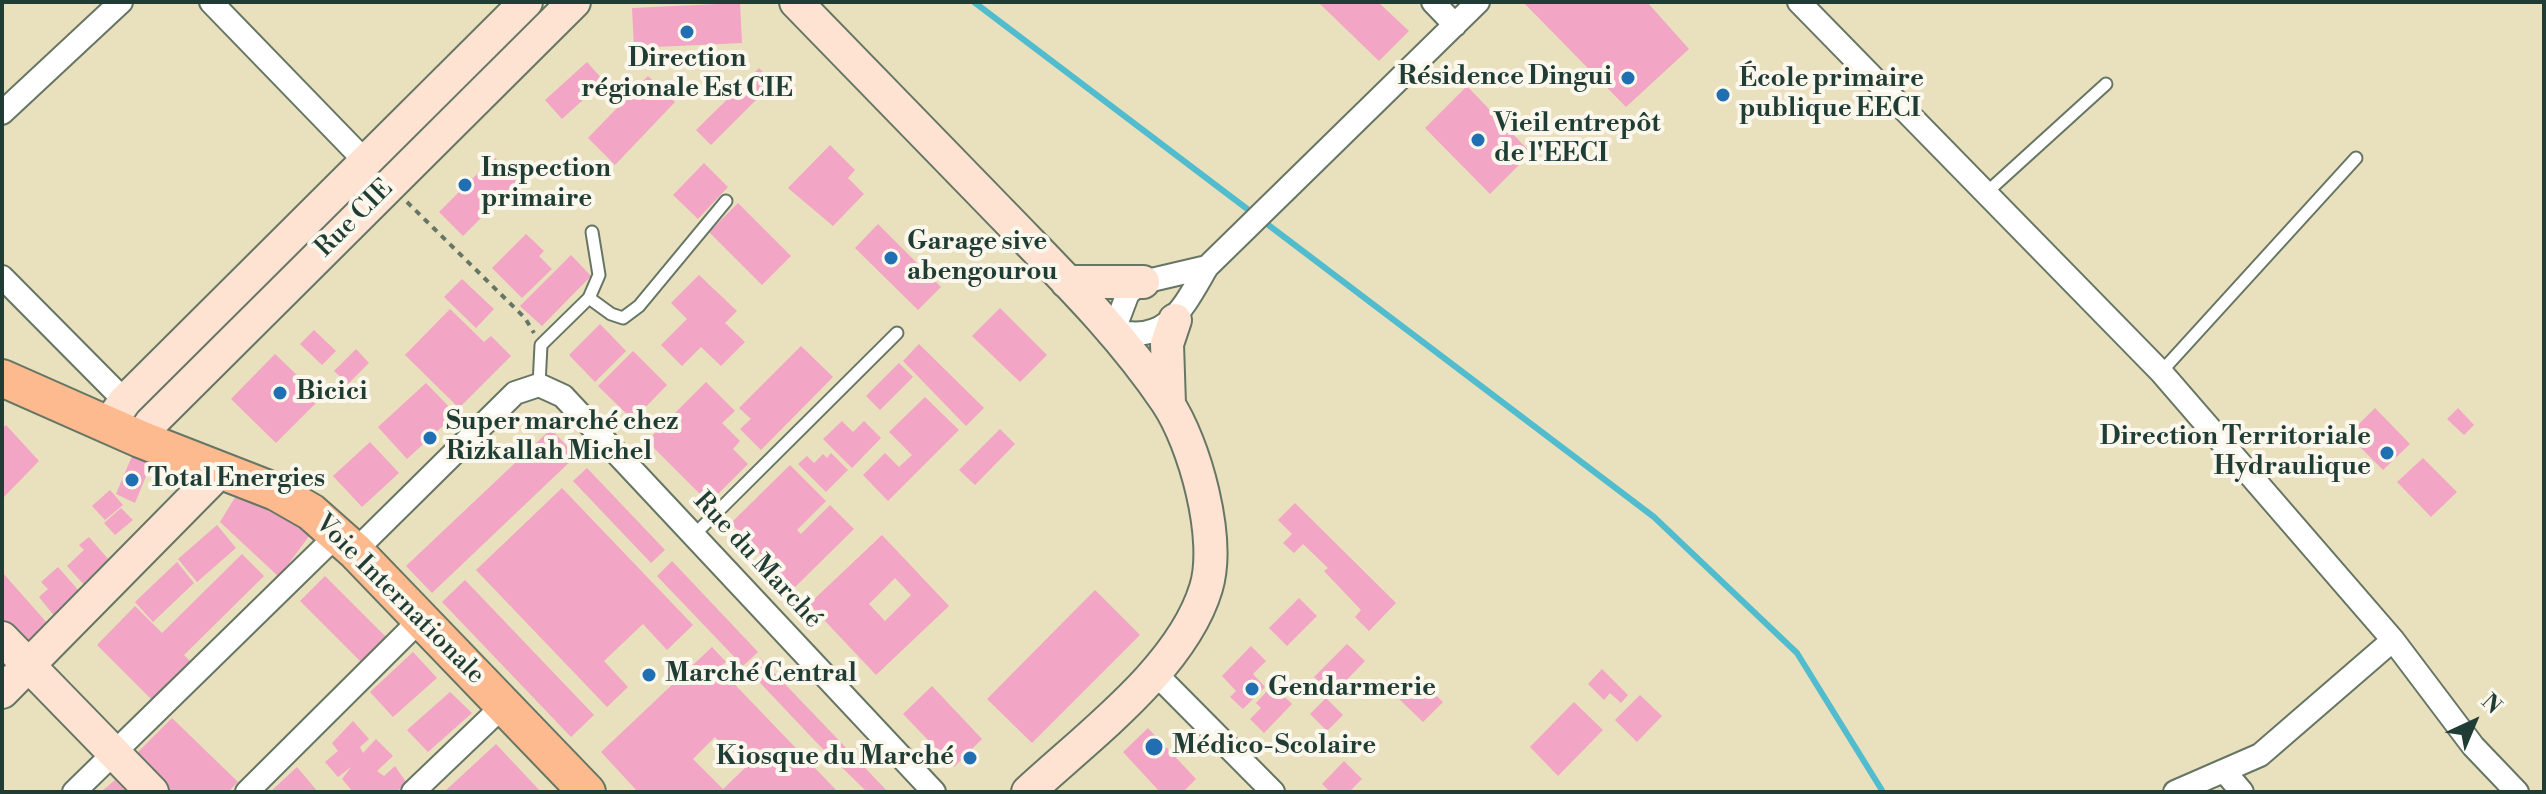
<!DOCTYPE html>
<meta charset="utf-8">
<style>
body{margin:0}
#map{position:relative;width:2546px;height:794px;overflow:hidden;background:#e9e0bd;font-family:"Libre Bodoni",serif}
canvas{display:block}
.frame{position:absolute;inset:0;border:4px solid #1f3d34;pointer-events:none}
.north{position:absolute;left:2434px;top:682px;width:80px;height:80px;-webkit-text-stroke:6px #fbf7ec;paint-order:stroke;rotate:44deg;font-size:22px;font-weight:700;line-height:32px;text-align:center;color:#1f3d34}
.north::after{content:'';display:block;margin:auto;width:28px;height:36px;background:#1f3d34;clip-path:polygon(50% 0,100% 100%,50% 72%,0 100%)}
</style>
<div id="map">
<canvas width="2546" height="794"></canvas>
<div class="frame"></div>
<div class="north">N</div>
</div>
<script>
const c = document.querySelector('canvas').getContext('2d');
c.lineJoin = 'round';
function stroke(path, color, width, dash) { c.strokeStyle = color; c.lineWidth = width; c.lineCap = dash ? 'butt' : 'round'; c.setLineDash(dash || []); c.stroke(path); }
function paint(path, color) { c.fillStyle = color; c.fill(path, 'evenodd'); }
function drawText(font, color, halo, rows, align = 'center') {
  c.font = font + ' "Libre Bodoni",serif'; c.lineWidth = 8; c.setLineDash([]); c.textBaseline = 'middle'; c.strokeStyle = halo; c.fillStyle = color; for (const [text, x, y, turn = 0] of rows) {
    c.save(); c.translate(x, y); c.rotate((+turn || 0) * Math.PI / 180); c.textAlign = isNaN(turn) ? turn : align; if (halo) c.strokeText(text, 0, 0); c.fillText(text, 0, 0); c.restore();
  }
}
stroke(new Path2D(`
 M974,2l680,515 143,136 86,139`), '#51bccd', 6);
paint(new Path2D(`
 M1318,2h60l31,29 -30,30z
 M1523,2h124l42,47 -63,58z
 M740,3l2,40 -108,5 -2,-40z
 M587,62l17,19 -42,38 -17,-19z
 M759,68l14,15 -62,62 -15,-15z
 M648,76l27,26 -60,63 -27,-27z
 M1467,86l64,67 -41,41 -65,-66z
 M830,145l25,25 -7,8 16,16 -31,32 -45,-38z
 M494,157l24,24 -55,55 -24,-24z
 M704,163l24,24 -30,32 -25,-24z
 M738,203l53,53 -29,29 -53,-53z
 M878,224l63,63 -23,23 -63,-62z
 M526,234l18,17 -5,5 13,13 -30,29 -30,-30z
 M571,255l20,21 -49,50 -22,-20z
 M699,275l38,36 -12,12 20,19 -24,24 -20,-19 -19,19 -21,-21 26,-26 -16,-16z
 M462,279l32,30 -18,19 -32,-31z
 M1000,308l47,47 -27,27 -48,-46z
 M450,309l34,33 7,-6 20,20 -52,52 -54,-53z
 M600,324l26,27 -31,31 -26,-27z
 M314,330l22,21 -14,14 -22,-21z
 M919,344l65,64 -18,18 -63,-65z
 M801,346l32,31 -72,73 -21,-21 11,-10 -12,-11z
 M356,349l13,14 -21,21 -14,-13z
 M633,351l34,34 -34,35 -35,-34z
 M275,354l46,44 -45,45 -45,-44z
 M899,363l14,14 -33,33 -14,-14z
 M706,382l29,29 -13,12 18,18 -7,8 15,15 -39,39 -62,-62z
 M426,383l30,31 -49,45 -29,-32z
 M925,397l34,33 -71,71 -25,-26 22,-22 14,14 13,-12 -23,-23z
 M2375,408l35,36 -27,26 -35,-35z
 M2458,408l16,17 -10,10 -17,-16z
 M842,421l11,11 11,-11 17,17 -29,30 -29,-29z
 M6,425l33,36 -37,38v-70z
 M551,429l25,27 -144,137 -26,-27z
 M1000,429l15,15 -40,41 -16,-15z
 M370,442l29,31 -37,34 -29,-31z
 M831,453l17,17 -22,22 -28,-28 9,-8 7,7 9,-9 4,4z
 M132,456l19,8 -16,39 -19,-9z
 M2423,458l34,34 -26,25 -34,-35z
 M790,465l36,36 -29,29 4,4 29,-29 24,24 -61,60 -62,-66z
 M587,468l78,82 -14,13 -78,-82z
 M562,488l131,137 -26,25 -24,-26 -39,37 24,26 -21,20 -131,-137z
 M110,490l13,15 -18,15 -13,-14z
 M237,494l75,38 -33,45 -59,-55z
 M1295,503l101,100 -27,28 -14,-14 6,-7 -37,-39 4,-3 -25,-24 -9,9 -11,-10 9,-9 -14,-14z
 M121,508l12,12 -18,15 -11,-12z
 M217,525l19,23 -39,34 -19,-23z
 M882,535l67,71 -73,69 -67,-71zM895,578l16,17 -26,26 -16,-17z
 M89,537l27,31 -29,20 -20,-22 17,-16 -5,-5z
 M242,554l22,22 -80,79 8,8 -39,38 -56,-56 38,-39 27,27z
 M672,561l86,91 -15,14 -86,-90z
 M177,562l17,21 -41,39 -18,-20z
 M58,567l28,32 -30,19 -17,-21 9,-8 -7,-7z
 M2,572l46,52 -24,20 -22,-25z
 M325,576l62,62 -25,25 -62,-62z
 M465,580l129,135 -23,22 -129,-135z
 M1095,590l45,45 -108,108 -45,-44z
 M1299,598l18,18 -30,30 -18,-18z
 M1347,644l18,17 -33,34 -18,-18z
 M1251,646l15,15 -13,13 12,13 -22,22 -13,-12 6,-6 -14,-15z
 M712,647l14,15 -7,6 119,124h-200l-37,-40zM715,737l30,31 -22,21 -30,-30z
 M413,652l24,26 -44,39 -23,-25z
 M760,658l69,72 59,62h-21l-51,-50 -68,-72z
 M1602,669l26,26 -7,8 -11,-10 -6,7 -16,-16z
 M1417,677l26,25 -20,20 -26,-25z
 M1273,685l19,19 -28,29 -14,-14 11,-11 -5,-5z
 M932,686l50,53 -28,28 -51,-53z
 M450,692l22,21 -44,39 -21,-22z
 M1640,695l22,21 -25,26 -22,-22z
 M1326,698l17,17 -16,16 -17,-17z
 M1574,702l29,28 -45,46 -28,-29z
 M172,718l66,64 -10,10h-57l-37,-36z
 M353,721l16,18 -9,8 3,6 13,-14 17,17 -16,15 7,5 11,-10 11,16 -9,10h-44l-11,-13 9,-12 -13,10 -13,-15 13,-11 -6,-8z
 M1148,728l48,51 -13,13h-23l-37,-40z
 M496,744l45,48h-97z
 M1344,761l18,18 -13,13h-19l-8,-8z
 M297,767l21,25h-48z
 M115,780l11,12h-25z`), '#f2a5c4');
const lane = new Path2D(`
 M1986,193l120,-109
 M589,298l22,16 12,4 16,-12 87,-105
 M2161,372l195,-214
 M539,385l2,-40 48,-47 10,-23 -7,-43
 M694,535l203,-202`);
const street = new Path2D(`
 M211,2l156,161
 M1433,2l22,23
 M1799,2l362,370 232,268 80,106 44,46
 M2,113l119,-111
 M1207,267l-64,15 -15,11 -14,37c53,16 70,-24 93,-63l271,-265
 M2,277l123,124
 M355,551l160,-158 24,-8 24,11 371,396
 M1155,673l118,119
 M2225,772l17,20
 M74,792l263,-257
 M247,792l173,-172
 M413,792l91,-87
 M2175,792l85,-37 133,-115`);
const secondary = new Path2D(`
 M796,2c71,73 141,145 212,218 56,58 114,115 159,182 28,42 54,137 39,186 -24,80 -119,149 -178,204
 M1067,282h76
 M1169,404l-2,-60 8,-24
 M108,425l17,-24 401,-399
 M140,439l11,-16 423,-421
 M2,638l150,154
 M2,692l219,-222`);
const primary = new Path2D(`
 M2,378l138,61 136,53 35,20 44,39 232,241`);
stroke(lane, '#667664', 15);
stroke(street, '#667664', 26);
stroke(secondary, '#667664', 36);
stroke(primary, '#667664', 40);
stroke(new Path2D(`
 M407,202l118,116 9,15`), '#667664', 4, [6, 6]);
stroke(lane, '#fff', 11);
stroke(street, '#fff', 22);
stroke(secondary, '#fee3d2', 32);
stroke(primary, '#fcba8e', 36);
for (const [x, y, r, color] of [
 [687,32,8,"#1f6fb2"],
 [1628,78,8,"#1f6fb2"],
 [1723,95,8,"#1f6fb2"],
 [1478,140,8,"#1f6fb2"],
 [465,185,8,"#1f6fb2"],
 [891,258,8,"#1f6fb2"],
 [280,393,8,"#1f6fb2"],
 [430,438,8,"#1f6fb2"],
 [2387,453,8,"#1f6fb2"],
 [132,480,8,"#1f6fb2"],
 [649,675,8,"#1f6fb2"],
 [1252,689,8,"#1f6fb2"],
 [1154,747,10,"#1f6fb2"],
 [970,758,8,"#1f6fb2"]
]) { const dot = new Path2D(); dot.arc(x, y, r, 0, 2 * Math.PI); c.fillStyle = color; c.fill(dot); stroke(dot, '#fbf7ec', 3); }
drawText('bold 26px', '#1f3d34', '#fbf7ec', [
 ["Direction",687,60,"center"],
 ["régionale Est CIE",687,90,"center"],
 ["Résidence Dingui",1612,78,"right"],
 ["École primaire",1739,80],
 ["publique EECI",1739,110],
 ["Vieil entrepôt",1494,125],
 ["de l'EECI",1494,155],
 ["Inspection",481,170],
 ["primaire",481,200],
 ["Garage sive",907,243],
 ["abengourou",907,273],
 ["Bicici",296,393],
 ["Super marché chez",446,423],
 ["Rizkallah Michel",446,453],
 ["Direction Territoriale",2371,438,"right"],
 ["Hydraulique",2371,468,"right"],
 ["Total Energies",148,480],
 ["Marché Central",665,675],
 ["Gendarmerie",1268,689],
 ["Médico-Scolaire",1172,747],
 ["Kiosque du Marché",954,758,"right"]
], 'left');
drawText('26px', '#1f3d34', '#fbf7ec', [
 ["Rue CIE",355,219,-45],
 ["Rue du Marché",757,561,47],
 ["Voie Internationale",399,600,45]
]);
</script>
